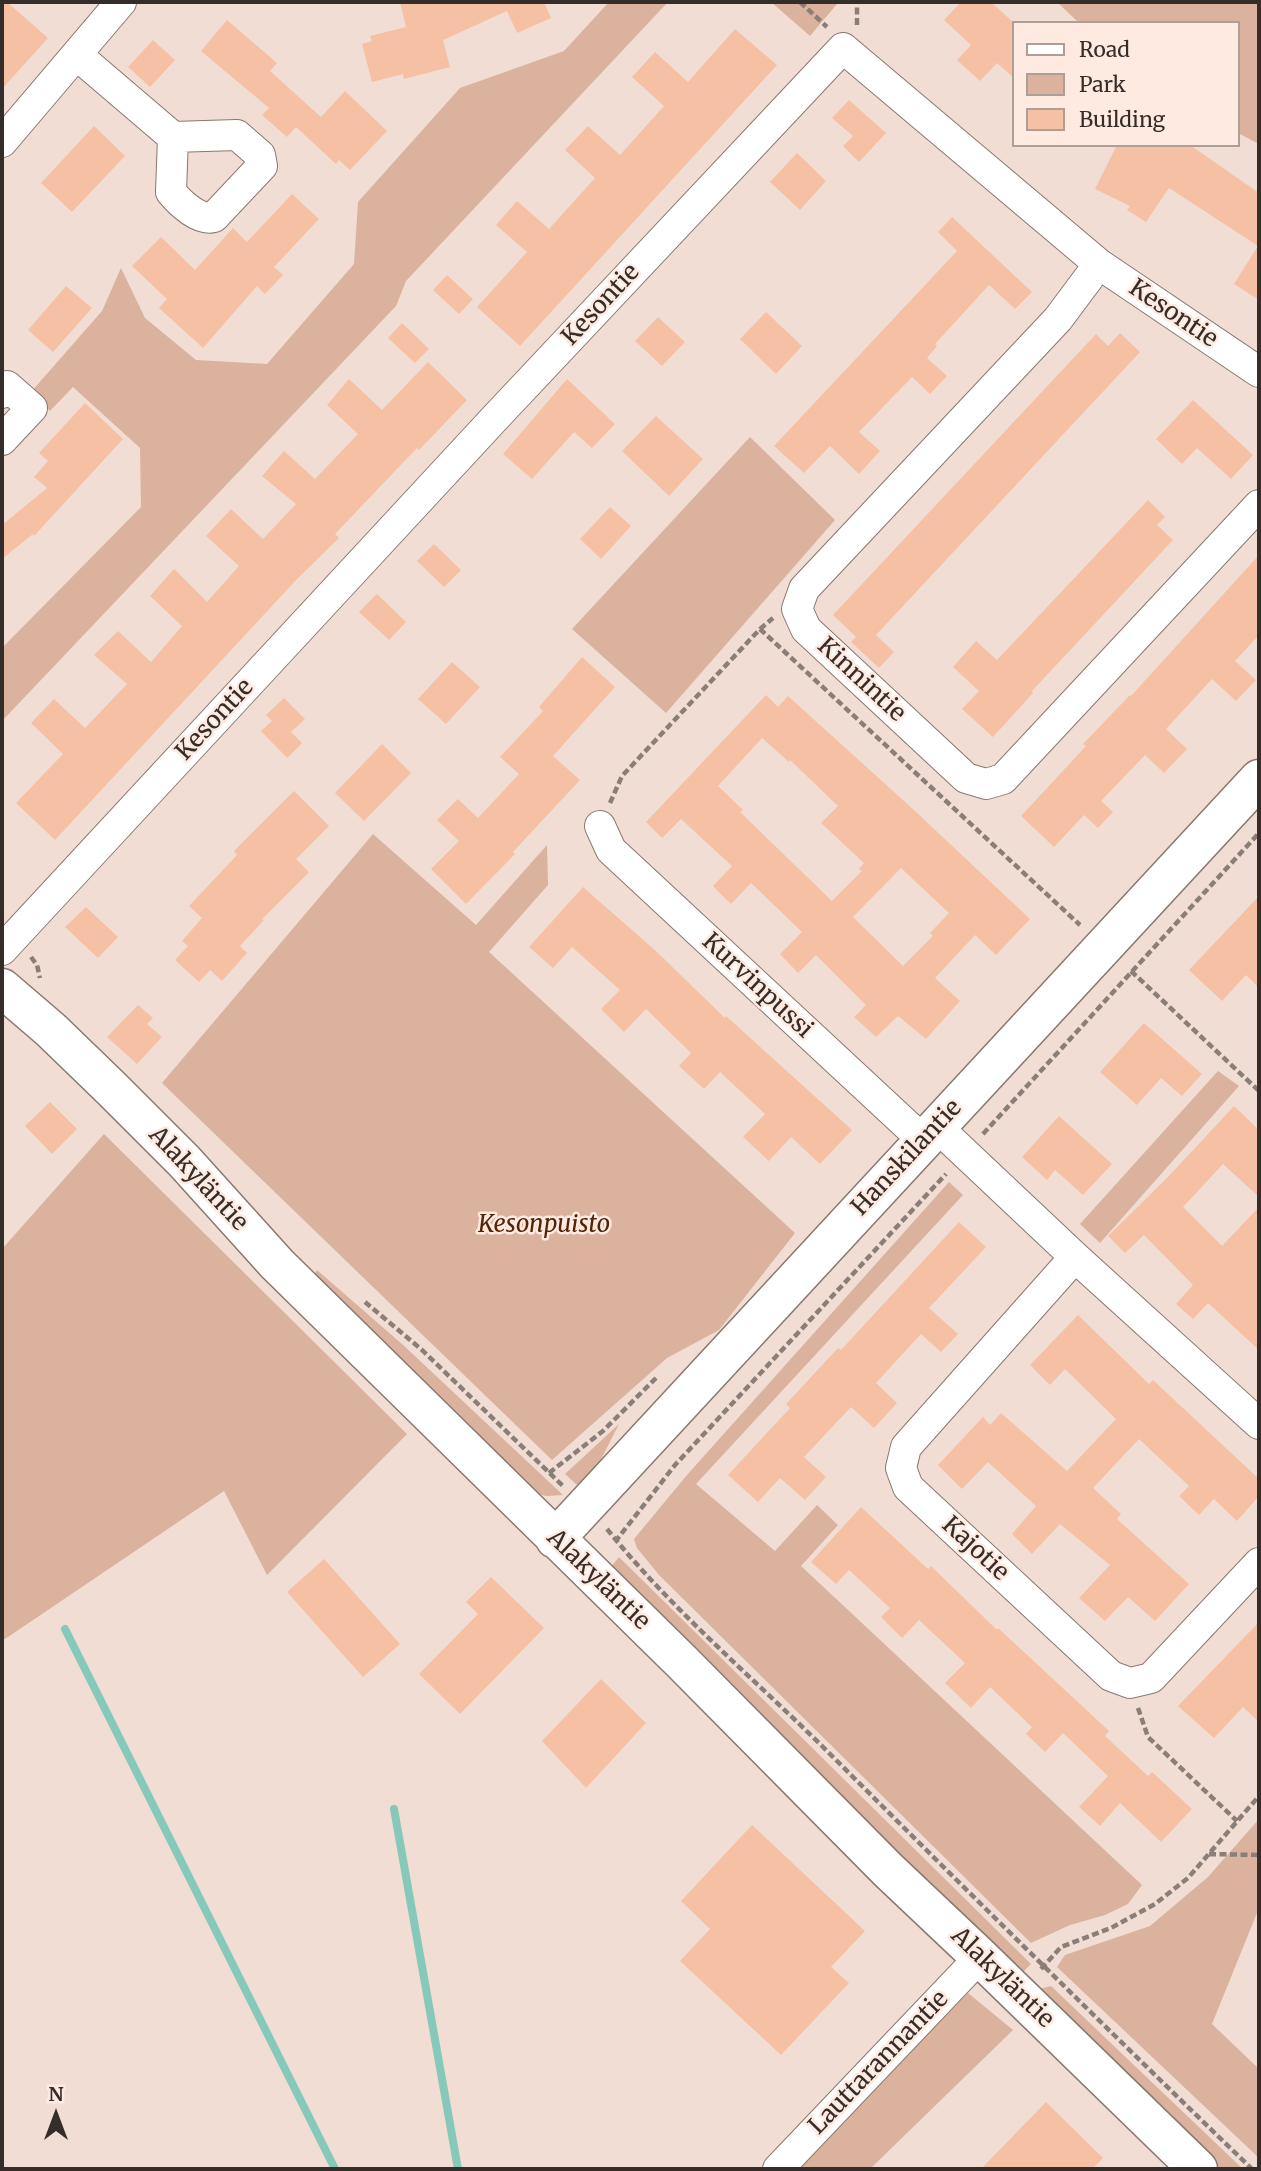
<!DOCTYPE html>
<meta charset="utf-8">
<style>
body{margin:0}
#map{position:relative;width:1261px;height:2171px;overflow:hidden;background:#f1ddd4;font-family:Merriweather,serif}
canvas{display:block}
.frame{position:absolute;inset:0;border:4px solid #352d2a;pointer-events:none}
.legend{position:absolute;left:1012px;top:21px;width:228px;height:126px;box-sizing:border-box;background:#feeae1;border:2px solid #ae9e98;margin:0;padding:9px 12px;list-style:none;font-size:21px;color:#352d2a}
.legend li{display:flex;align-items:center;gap:14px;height:35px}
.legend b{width:35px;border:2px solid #ae9e98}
.north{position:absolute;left:21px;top:2080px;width:70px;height:70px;-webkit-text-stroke:5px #feeae1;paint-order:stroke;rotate:0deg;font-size:19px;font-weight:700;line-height:28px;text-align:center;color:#352d2a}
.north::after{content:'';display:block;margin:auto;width:24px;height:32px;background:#352d2a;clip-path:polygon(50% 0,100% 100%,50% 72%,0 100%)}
</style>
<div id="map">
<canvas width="1261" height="2171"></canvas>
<div class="frame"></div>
<ul class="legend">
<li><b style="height:9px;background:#fff"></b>Road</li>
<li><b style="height:19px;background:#dab29e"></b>Park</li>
<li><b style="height:19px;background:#f6c0a5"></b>Building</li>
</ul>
<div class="north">N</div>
</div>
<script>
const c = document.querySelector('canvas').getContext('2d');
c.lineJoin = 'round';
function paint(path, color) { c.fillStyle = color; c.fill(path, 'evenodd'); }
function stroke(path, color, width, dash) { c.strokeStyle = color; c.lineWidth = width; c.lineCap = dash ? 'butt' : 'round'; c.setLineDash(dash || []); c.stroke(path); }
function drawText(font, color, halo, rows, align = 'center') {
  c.font = font + ' Merriweather,serif'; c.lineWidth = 5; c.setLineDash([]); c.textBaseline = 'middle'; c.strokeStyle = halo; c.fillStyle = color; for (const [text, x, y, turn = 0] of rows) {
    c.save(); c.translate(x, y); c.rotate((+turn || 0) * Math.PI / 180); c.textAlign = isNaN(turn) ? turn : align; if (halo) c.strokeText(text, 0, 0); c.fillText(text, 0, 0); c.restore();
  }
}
paint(new Path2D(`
 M609,2h59l-262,279 -10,25 -394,415v-73l139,-141 -1,-59 -67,-61 -23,24 -19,-19 71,-81 19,-43 24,50 51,42 71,4 87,-100 4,-62 102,-114 104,-37z
 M771,2h63l3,2 -27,32z
 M1057,2h202v142l-21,-11v-110h-159z
 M750,437l85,83 -169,193 -94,-84z
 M373,834l103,91 71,-80 1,40 -59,67 306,281 -76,97 -52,28 -115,102 -390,-377z
 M1218,1071l21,15 -139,157 -20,-19z
 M104,1134l303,300 -140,141 -43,-84 -222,150v-392z
 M949,1182l14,13 -267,289 79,67 42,-46 21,20 -37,41 341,319 -14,19 -23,11 -35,10 -39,18 -372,-368 -22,-27 -3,-9 53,-64z
 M317,1270l85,74 161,151 -17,1 -16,-5 -216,-216z
 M619,1424l-25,49 -17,12 -12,-11z
 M619,1557l412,407 -11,11 -410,-407z
 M1259,1819v89l-47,116 47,45v89l-202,-191 8,-12 85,-29 58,-49z
 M1051,1986l192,183h-23l-188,-178z
 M968,1993l45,37 -143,139h-74z`), '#dab29e');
stroke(new Path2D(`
 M65,1629l270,540
 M394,1809l64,360`), '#86c9ba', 8);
paint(new Path2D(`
 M2,2h5l41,36 -46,51z
 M400,2h144l7,16 -34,15 -10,-22 -64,29 7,27 -46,12 -1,-5 -31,8 -10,-38 10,-3 -2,-5 36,-9z
 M961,2h30l23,21v55l-17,-15 -17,18 -23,-21 14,-15 -27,-25z
 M227,20l50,43 -7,8 51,46 24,-26 42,40 -37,39 -11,-10 -3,4 -40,-37 -9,10 -25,-22 7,-7 -68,-57z
 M735,29l42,36 -257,281 -43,-39 50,-55 -31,-27 21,-24 32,28 46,-51 -30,-28 23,-24 32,29 44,-49 -32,-29 23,-25 33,30z
 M153,40l22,20 -25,27 -22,-20z
 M849,100l37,33 -27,29 -16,-16 10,-10 -21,-18z
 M94,126l31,30 -53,56 -31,-29z
 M1117,145h73l69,48v107l-25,-16 24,-38 -89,-58 -23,34 -19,-12 3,-4 -35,-17z
 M797,153l29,28 -26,29 -30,-28z
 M292,194l27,25 -45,48 9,8 -18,19 -8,-8 -54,62 -44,-40 8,-9 -35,-33 29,-29 34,33 38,-42 14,14z
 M952,217l80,75 -17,17 -26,-24 -54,59 2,2 -10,12 20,18 -17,18 -18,-17 -53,55 21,19 -21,23 -29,-28 -26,27 -30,-27 183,-195 -19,-19z
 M447,275l26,24 -14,15 -26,-24z
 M66,286l26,22 -39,44 -25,-22z
 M766,312l36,34 -26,28 -36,-35z
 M658,317l27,25 -23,24 -27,-25z
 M402,323l27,26 -14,14 -27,-25z
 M1120,333l20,19 -264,283 18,17 -15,16 -28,-26 5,-5 -23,-22 263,-281 12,12z
 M428,362l39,38 -48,50 -2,-2 -82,86 4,4 -42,41 -242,261 -39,-37 47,-49 -32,-31 23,-24 31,29 42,-44 -33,-29 24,-24 33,31 31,-36 -32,-30 24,-27 33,33 32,-36 -33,-30 25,-27 32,30 33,-35 -34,-28 22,-25 31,28 43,-45 -31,-29 22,-26 33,31z
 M567,379l48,45 -23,24 -18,-16 -42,47 -29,-25z
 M1193,400l60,55 -22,24 -34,-31 -15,16 -26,-25z
 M85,403l38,36 -89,97 -1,-2 -31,25v-34l45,-37 -13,-11 14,-16 -9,-8z
 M656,416l47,43 -34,37 -47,-45z
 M1148,500l17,17 -8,8 16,15 -141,151 1,2 -40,44 -31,-28 17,-18 -26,-24 23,-26 21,19z
 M610,507l21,19 -30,33 -21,-20z
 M434,544l27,26 -17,17 -27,-26z
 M1259,555v80l-24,26 21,19 -20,21 -24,-22 -46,50 21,20 -23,24 -19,-18 -44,46 12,11 -15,16 -14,-13 -30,32 -33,-31 65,-70 -3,-2 47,-49 1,1z
 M377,594l29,28 -17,18 -30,-28z
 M582,657l33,30 -62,69 27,24 -67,72 2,2 -49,50 -35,-35 28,-28 -22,-21 21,-21 20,19 41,-44 -19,-17 43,-46 -4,-4z
 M452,662l28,25 -34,37 -28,-25z
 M766,695l12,12 10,-11 127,115 115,108 -34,36 -21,-20 -40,43 25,23 -34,38 -28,-23 -22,21 -22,-20 12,-12 -50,-50 -18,18 -18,-19 22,-22 -51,-49 -20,21 -18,-18 19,-20 -51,-47 -19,19 -16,-16zM762,738l27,24 1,-2 48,46 -17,17 43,40 -5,6 3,2 -30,30 -92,-89 3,-2 -25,-24zM901,868l48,45 -19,20 3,3 -30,30 -50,-49z
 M284,698l21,21 -14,13 11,11 -15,15 -26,-27 11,-10 -6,-6z
 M382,744l29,29 -47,48 -29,-28z
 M294,791l35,35 -33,33 13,13 -47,47 2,1 -24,26 7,7 -25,28 -12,-11 -11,12 -24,-22 13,-14 -6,-5 20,-23 -13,-12 48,-51 -3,-4z
 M583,887l74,65 68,66 1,-2 126,114 -32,34 -29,-27 -22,24 -26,-24 22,-23 -45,-42 -16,17 -25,-23 12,-13 -45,-44 -22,23 -23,-23 19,-19 -48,-43 -19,21 -24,-21z
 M1259,896v92l-13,-13 -24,26 -33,-31z
 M86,907l32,30 -20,21 -33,-31z
 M138,1005l15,13 -6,6 15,13 -25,27 -30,-27z
 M1144,1023l58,51 -20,22 -21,-18 -24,27 -37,-33z
 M50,1102l27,27 -25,25 -27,-28z
 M1234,1106l25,24v67l-36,-33 -40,43 39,39 37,-39v143l-51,-47 -15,16 -17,-15 17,-19 -49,-50 -19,18 -17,-17 60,-59z
 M1059,1116l53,48 -29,31 -28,-25 -8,10 -25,-23z
 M959,1222l27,25 -57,61 29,26 -17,18 -20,-18 -45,49 21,20 -23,25 -23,-21 -47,50 22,20 -21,23 -25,-22 -22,24 -30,-27 62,-67 -4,-4 52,-56 3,2z
 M1078,1315l71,69 4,-4 106,99v17l-22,25 -23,-22 -15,16 -20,-19 10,-10 -50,-47 -46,49 28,26 -4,5 72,65 -34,37 -27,-24 -23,24 -26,-23 31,-33 -50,-41 -28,30 -20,-20 24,-28 -48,-44 -26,27 -24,-24 45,-48 7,8 11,-12 66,58 49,-52 -51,-50 -15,16 -20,-20z
 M861,1507l67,62 3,-3 66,64 1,-2 68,63 43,40 -4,5 43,40 4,-4 40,37 -31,33 -41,-39 -20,23 -21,-19 29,-31 -45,-43 -18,19 -19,-18 6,-7 -42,-40 -19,21 -26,-25 20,-20 -46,-43 -17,18 -21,-21 9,-9 -41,-38 -13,14 -25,-22z
 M324,1559l76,85 -37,33 -76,-85z
 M491,1577l53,51 -84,86 -41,-40 59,-60 -12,-12z
 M1259,1622v100l-16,-15 -29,31 -36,-32z
 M601,1679l45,44 -60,65 -44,-47z
 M752,1825l113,106 -34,36 18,16 -68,72 -101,-94 30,-32 -29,-28z
 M1046,2102l57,56 -11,11h-111z`), '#f6c0a5');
const minor = new Path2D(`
 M77,55l96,82 64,-2 23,20 2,11 -48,51c-15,4 -33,-13 -43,-25l2,-55
 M2,142l119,-140
 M1099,264l-41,55 -254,270 -7,20 9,20 160,149 20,6 17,-5 256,-274
 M2,393l5,-7 25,22 -30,32
 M600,826l11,24 312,290
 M2,950l492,-531 349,-371 256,216 160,108
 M936,1126l139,131 184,167
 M1075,1257l-169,190 -5,21 7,19 203,189 19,7 21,-5 108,-115
 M778,2169l202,-212`);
const tertiary = new Path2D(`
 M2,988l49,42 61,59 72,72 93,103 405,398 206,208 92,87 218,212
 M555,1539l704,-760`);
stroke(minor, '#89786f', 32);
stroke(tertiary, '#89786f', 41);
stroke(new Path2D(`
 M800,2l27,25
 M857,25v-23
 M760,629l13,-11
 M610,803l12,-27 138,-147 320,296
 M31,957l6,8 3,13
 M1131,971l128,120
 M983,1134l276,-301
 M365,1302l57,48 141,136
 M549,1473l54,-42 53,-53
 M607,1529c64,80 143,146 216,218 142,142 285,283 429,422
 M615,1542l60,-77 271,-291
 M1138,1708l10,29 89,84
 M1209,1854l50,1
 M1041,1969l20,-22 50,-19 44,-24 33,-26 71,-82`), '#8b7d77', 4.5, [7, 3.5]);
stroke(minor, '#fff', 30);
stroke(tertiary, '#fff', 38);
drawText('24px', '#352d2a', '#feeae1', [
 ["Kesontie",601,305,-47],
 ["Kesontie",1173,314,34],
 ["Kinnintie",861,680,43],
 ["Kesontie",215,720,-47],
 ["Kurvinpussi",757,986,43],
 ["Hanskilantie",907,1158,-47],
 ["Alakyläntie",198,1179,47],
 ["Kajotie",975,1549,43],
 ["Alakyläntie",598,1580,44],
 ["Alakyläntie",1002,1978,44],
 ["Lauttarannantie",879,2063,-46]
]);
drawText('italic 24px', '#542406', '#feeae1', [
 ["Kesonpuisto",544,1225]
]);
</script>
